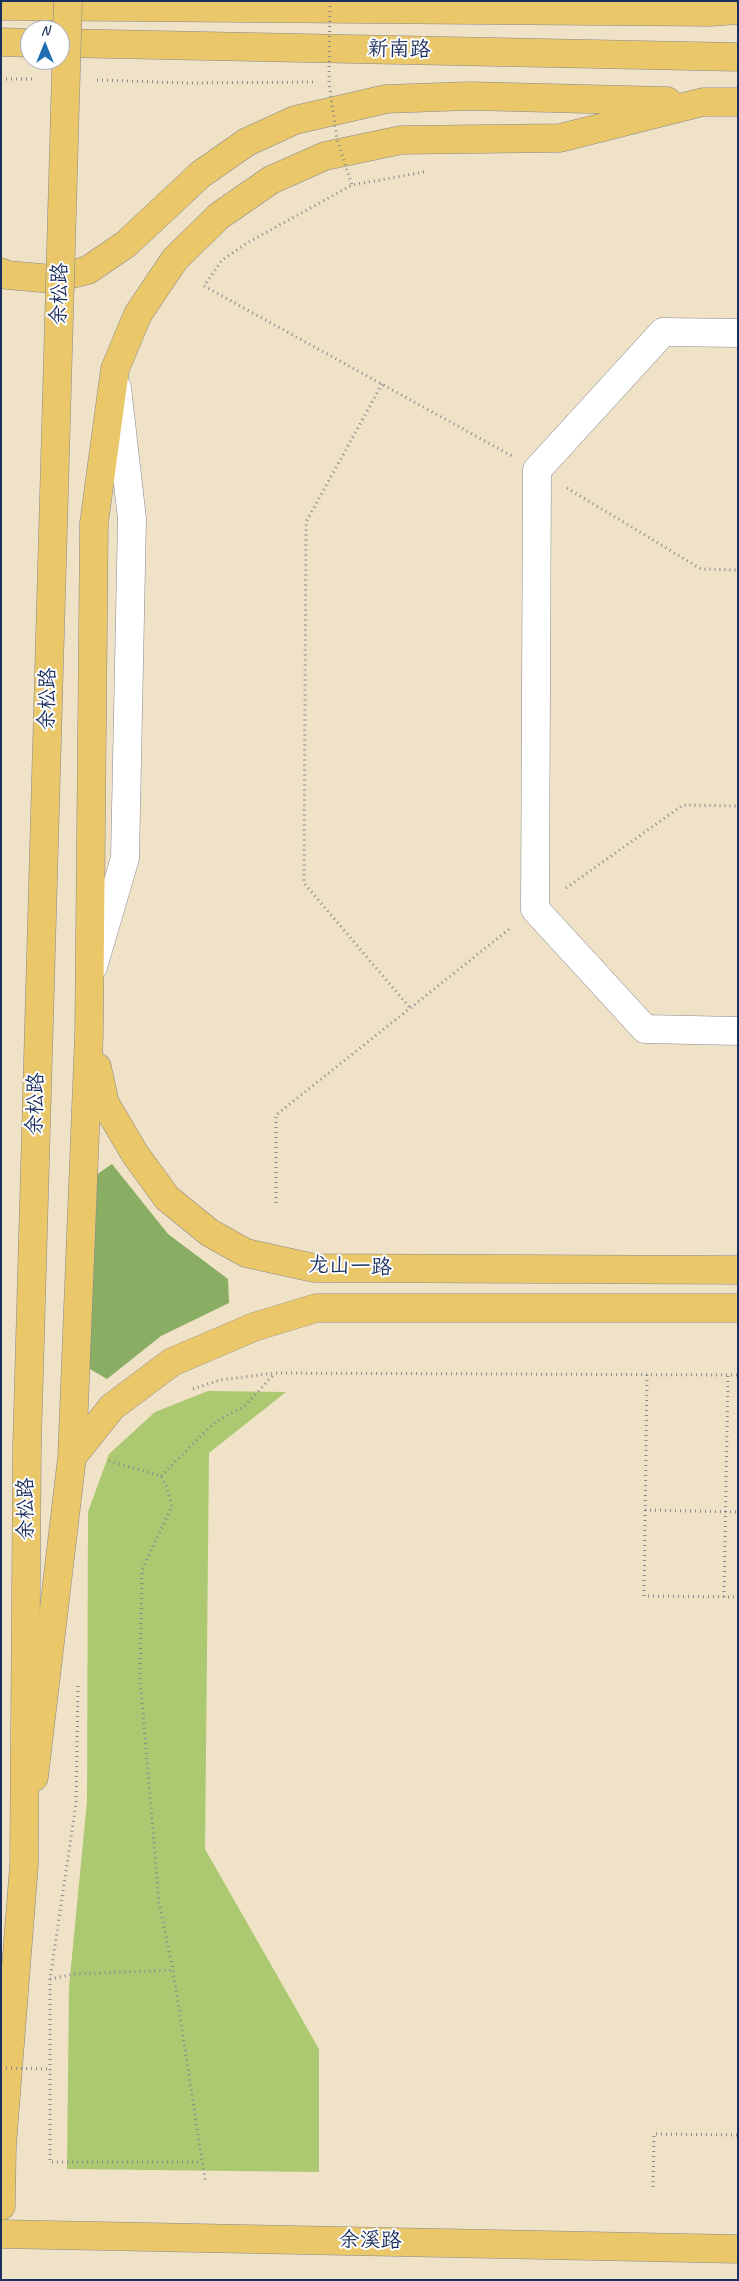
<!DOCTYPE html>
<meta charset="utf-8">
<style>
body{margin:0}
#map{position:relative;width:739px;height:2281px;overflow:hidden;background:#f0e2c6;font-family:Caveat,sans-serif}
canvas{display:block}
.frame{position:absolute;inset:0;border:2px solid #1b2f5e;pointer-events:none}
.north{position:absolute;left:20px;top:20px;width:50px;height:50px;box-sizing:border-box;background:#fff;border:1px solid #a4acbf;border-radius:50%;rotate:0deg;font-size:14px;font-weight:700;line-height:20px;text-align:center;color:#1b2f5e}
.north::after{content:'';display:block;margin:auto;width:18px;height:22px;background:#1f6fb2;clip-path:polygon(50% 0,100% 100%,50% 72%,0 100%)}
</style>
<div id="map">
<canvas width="739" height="2281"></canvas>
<div class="frame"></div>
<div class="north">N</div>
</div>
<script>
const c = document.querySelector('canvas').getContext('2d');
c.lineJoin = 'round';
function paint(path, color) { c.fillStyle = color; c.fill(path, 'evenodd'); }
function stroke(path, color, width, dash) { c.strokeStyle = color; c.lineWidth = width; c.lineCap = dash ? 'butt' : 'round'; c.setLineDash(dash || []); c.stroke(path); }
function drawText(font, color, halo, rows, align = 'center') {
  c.font = font + ' Caveat,"LXGW WenKai TC",sans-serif'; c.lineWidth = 4; c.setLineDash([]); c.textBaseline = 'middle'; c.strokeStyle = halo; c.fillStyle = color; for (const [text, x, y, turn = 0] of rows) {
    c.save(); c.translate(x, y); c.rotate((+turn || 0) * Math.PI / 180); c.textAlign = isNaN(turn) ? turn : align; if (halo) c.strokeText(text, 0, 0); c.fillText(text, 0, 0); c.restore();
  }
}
paint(new Path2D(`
 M208,1391l78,1 -77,61 -4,396 114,200v123l-252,-3 2,-182 18,-186 1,-289 21,-58 46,-42z`), '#acc971');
paint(new Path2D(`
 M112,1164l56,70 60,45 1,24 -68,33 -54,43 -19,-11 8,-193z`), '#89ad63');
const minor = new Path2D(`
 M738,333l-75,-1 -126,138 -2,439 110,120 93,2
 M93,967l32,-109 7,-339 -15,-131`);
const major = new Path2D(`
 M1,6l709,6 28,-2
 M1,42l29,1
 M60,43l678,14
 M1,272l6,3 46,4 35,-9 38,-26 75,-70 46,-32 48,-22 91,-21 83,-3 198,5
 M97,1067l8,36 30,51 32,44 43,35 36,20 68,15 424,2
 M72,1457l40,-50 60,-45 82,-35 62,-19h422
 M34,1777l38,-320 17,-423 5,-511 21,-154 23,-55 37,-55 44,-43 52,-36 54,-24 76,-16 159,-2 143,-36h35
 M1,2234l737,15`);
const highway = new Path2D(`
 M1,2206l1,-60 22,-281 3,-420`);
stroke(minor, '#868892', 29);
stroke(major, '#868892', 29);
stroke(highway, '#868892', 29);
stroke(new Path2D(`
 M1,79h35
 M97,80l90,3 129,-1
 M424,172l-72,13 -103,57 -27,18 -18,26 308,170
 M382,384l-76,138 -2,361 106,125
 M567,488l134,81 37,1
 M566,888l117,-83 55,1
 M276,1203v-88l236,-188
 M647,1375l-3,221 94,1
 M193,1389l27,-9 55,-7 463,2
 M109,1461l52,15 5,9 6,21 -30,64 -2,107 19,226 14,67 32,210
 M161,1476l54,-54 31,-17 29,-32
 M645,1510l93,2
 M724,1597l4,-222
 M78,1686l-2,118 -26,175v183h151
 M50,1979l24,-5 99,-4
 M653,2187l1,-53 84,1`), '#868892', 3, [1, 4]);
stroke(minor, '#fff', 28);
stroke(major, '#eac769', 28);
stroke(highway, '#eac769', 28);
const highwayBridge = new Path2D(`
 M27,1445l41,-1444`);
stroke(highwayBridge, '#868892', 29, []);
stroke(new Path2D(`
 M330,1l-1,81 8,58 15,45
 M1,2068l50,1`), '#868892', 3, [1, 4]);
stroke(highwayBridge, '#eac769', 28);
drawText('21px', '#1b2f5e', '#fff', [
 ["新南路",399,50,1],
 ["余松路",60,294,-88],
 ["余松路",48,699,-88],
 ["余松路",36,1104,-88],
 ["龙山一路",350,1267,2],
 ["余松路",26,1509,-90],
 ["余溪路",370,2241,1]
]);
</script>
